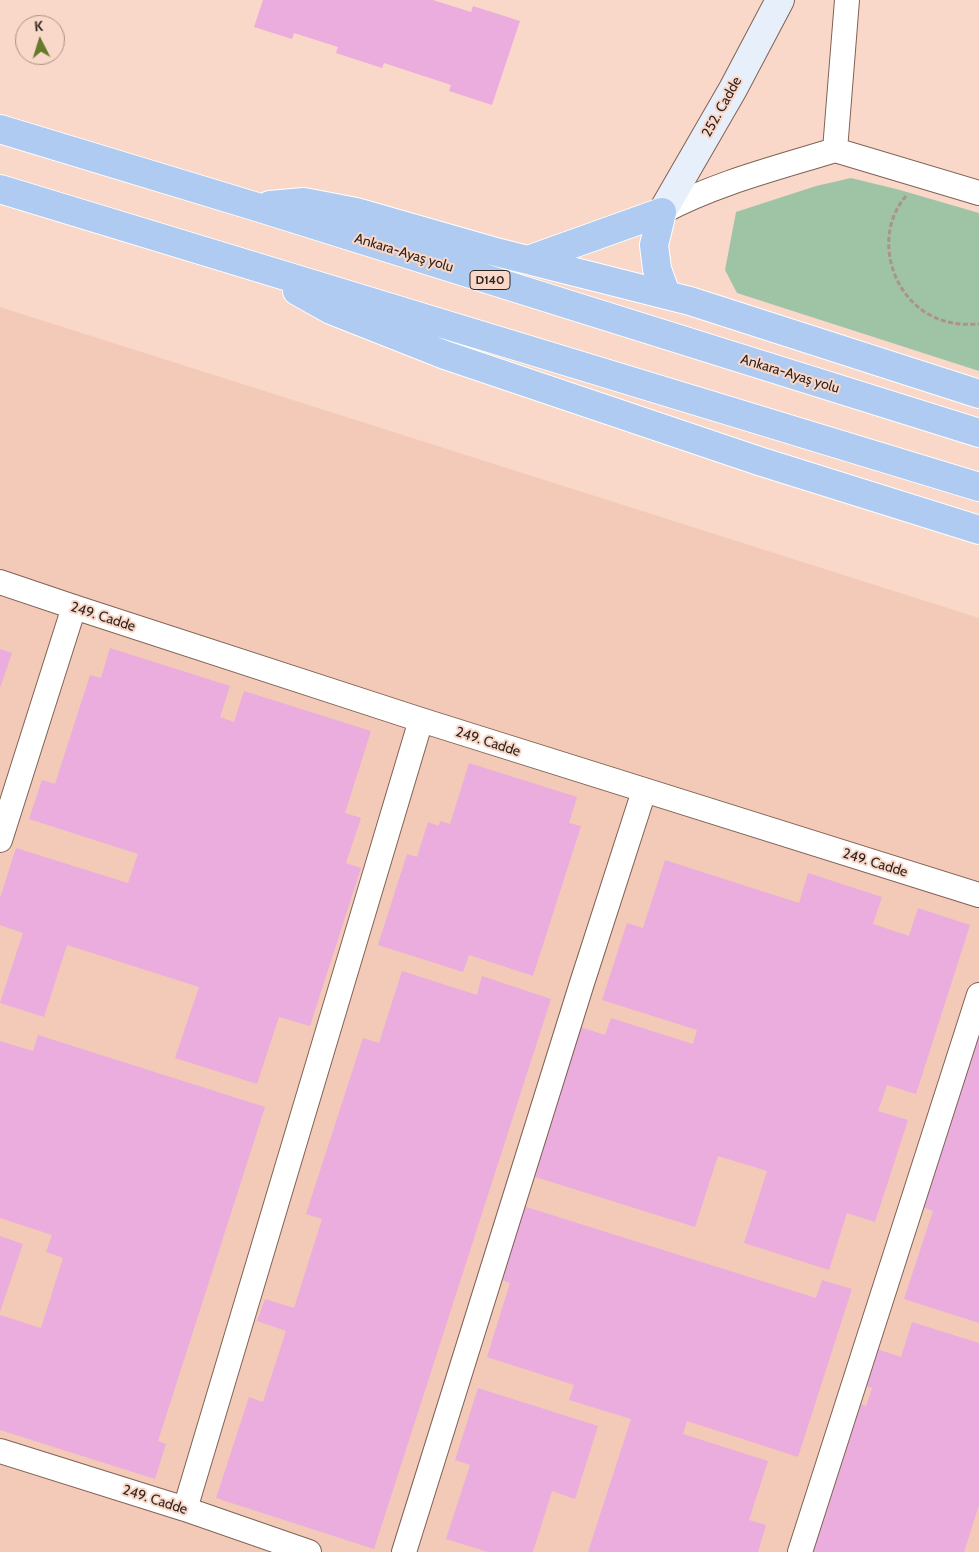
<!DOCTYPE html>
<meta charset="utf-8">
<style>
body{margin:0}
#map{position:relative;width:979px;height:1552px;overflow:hidden;background:#fad8c9;font-family:Cabin,sans-serif}
canvas{display:block}
.north{position:absolute;left:15px;top:15px;width:50px;height:50px;box-sizing:border-box;background:#fad8c9;border:1px solid #a99085;border-radius:50%;rotate:355deg;font-size:14px;font-weight:700;line-height:20px;text-align:center;color:#30241e}
.north::after{content:'';display:block;margin:auto;width:18px;height:22px;background:#657a2a;clip-path:polygon(50% 0,100% 100%,50% 72%,0 100%)}
</style>
<div id="map">
<canvas width="979" height="1552"></canvas>
<div class="north">K</div>
</div>
<script>
const c = document.querySelector('canvas').getContext('2d');
c.lineJoin = 'round';
function paint(path, color) { c.fillStyle = color; c.fill(path, 'evenodd'); }
function stroke(path, color, width, dash) { c.strokeStyle = color; c.lineWidth = width; c.lineCap = dash ? 'butt' : 'round'; c.setLineDash(dash || []); c.stroke(path); }
function drawText(font, color, halo, rows, align = 'center') {
  c.font = font + ' Cabin,sans-serif'; c.lineWidth = 4; c.setLineDash([]); c.textBaseline = 'middle'; c.strokeStyle = halo; c.fillStyle = color; for (const [text, x, y, turn = 0] of rows) {
    c.save(); c.translate(x, y); c.rotate((+turn || 0) * Math.PI / 180); c.textAlign = isNaN(turn) ? turn : align; if (halo) c.strokeText(text, 0, 0); c.fillText(text, 0, 0); c.restore();
  }
}
paint(new Path2D(`
 M0,307l979,311v934h-979z`), '#f3cab7');
paint(new Path2D(`
 M851,178l49,12 79,23v158l-242,-78 -12,-23 11,-58 80,-26z`), '#9ec4a5');
paint(new Path2D(`
 M263,0h170l38,12 2,-6 47,15 -28,84 -43,-14 2,-6 -67,-22 -2,5 -46,-15 2,-6 -44,-14 -2,6 -38,-12z
 M110,648l120,38 -10,31 14,5 10,-31 127,40 -26,82 16,5 -15,45 15,5 -51,158 -31,-9 -22,67 -82,-26 24,-71 -132,-42 -23,72 -44,-14 23,-70 -23,-8v-27l16,-50 112,35 10,-29 -109,-35 13,-39 13,4 35,-109 11,3z
 M0,649l12,4 -12,35z
 M469,763l108,34 -8,26 12,3 -48,150 -64,-21 -6,17 -85,-27 29,-91 10,3 11,-35 11,4 1,-5 10,3z
 M665,860l134,43 9,-30 74,24 -9,27 36,12 9,-28 52,17 -54,169 -29,-9 -9,26 30,9 -33,102 -28,-9 -18,57 -85,-27 23,-72 -49,-15 -23,71 -166,-52 48,-149 28,9 6,-17 82,26 4,-14 -95,-30 25,-77 16,5z
 M402,971l75,24 5,-19 69,23 -177,550 -158,-51 33,-101 14,5 23,-71 -29,-10 8,-22 29,9 28,-89 -16,-5 57,-176 16,5z
 M979,1023v300l-75,-24 29,-88 -13,-5z
 M38,1035l227,72 -107,334 8,3 -11,35 -155,-49v-115l41,13 22,-70 -17,-6 6,-17 -52,-17v-177l33,10z
 M520,1205l296,93 6,-18 30,9 -54,168 -111,-36 -4,13 85,27 -19,59 17,5 -8,27h-170l43,-133 -62,-19 5,-15 -87,-28 23,-74 -13,-5z
 M0,1236l23,8 -23,68z
 M912,1322l67,21v162l-15,47h-159l48,-151 13,5 6,-18 -13,-4 12,-37 30,10z
 M478,1388l120,38 -23,73 -23,-8 -19,61h-45l-42,-13 24,-74 -15,-5z`), '#eaadde');
const street = new Path2D(`
 M847,0l-12,150 144,43
 M662,212c54,-29 115,-44 173,-62
 M0,582l74,25 347,113 558,175
 M0,840l74,-233
 M0,1451l185,58 124,43
 M185,1509l236,-789
 M404,1552l178,-569 62,-192
 M800,1552l179,-557`);
const secondary = new Path2D(`
 M662,212l71,-123 47,-89`);
const highway = new Path2D(`
 M0,129l257,78 722,226
 M0,189l979,298
 M270,205l34,-3 52,10 136,39 198,50 289,93
 M528,260l134,-48 -8,33 3,24 9,25
 M297,291l34,19 114,45 314,106 220,69`);
stroke(street, '#7f6255', 26);
stroke(secondary, '#7f6255', 30);
stroke(highway, '#fff', 30);
stroke(new Path2D(`
 M906,196c-32,37 -17,97 24,119 16,9 32,10 49,9`), '#ac9387', 3, [5, 2.5]);
stroke(street, '#fff', 24);
stroke(secondary, '#e7effb', 28);
stroke(highway, '#afcbf2', 28);
for (const [x, y, w] of [
 [490,280,40]
]) { const box = new Path2D(); box.roundRect(x - w / 2, y - 9.5, w, 19, 4); c.fillStyle = '#fad8c9'; c.fill(box); stroke(box, '#30241e', 1); }
drawText('bold 12px', '#30241e', null, [
 ["D140",490,280]
]);
drawText('14px', '#30241e', '#fad8c9', [
 ["252. Cadde",722,107,-61],
 ["Ankara-Ayaş yolu",404,253,17],
 ["Ankara-Ayaş yolu",790,374,17],
 ["249. Cadde",103,617,18],
 ["249. Cadde",488,742,18],
 ["249. Cadde",875,863,17],
 ["249. Cadde",155,1500,18]
]);
</script>
